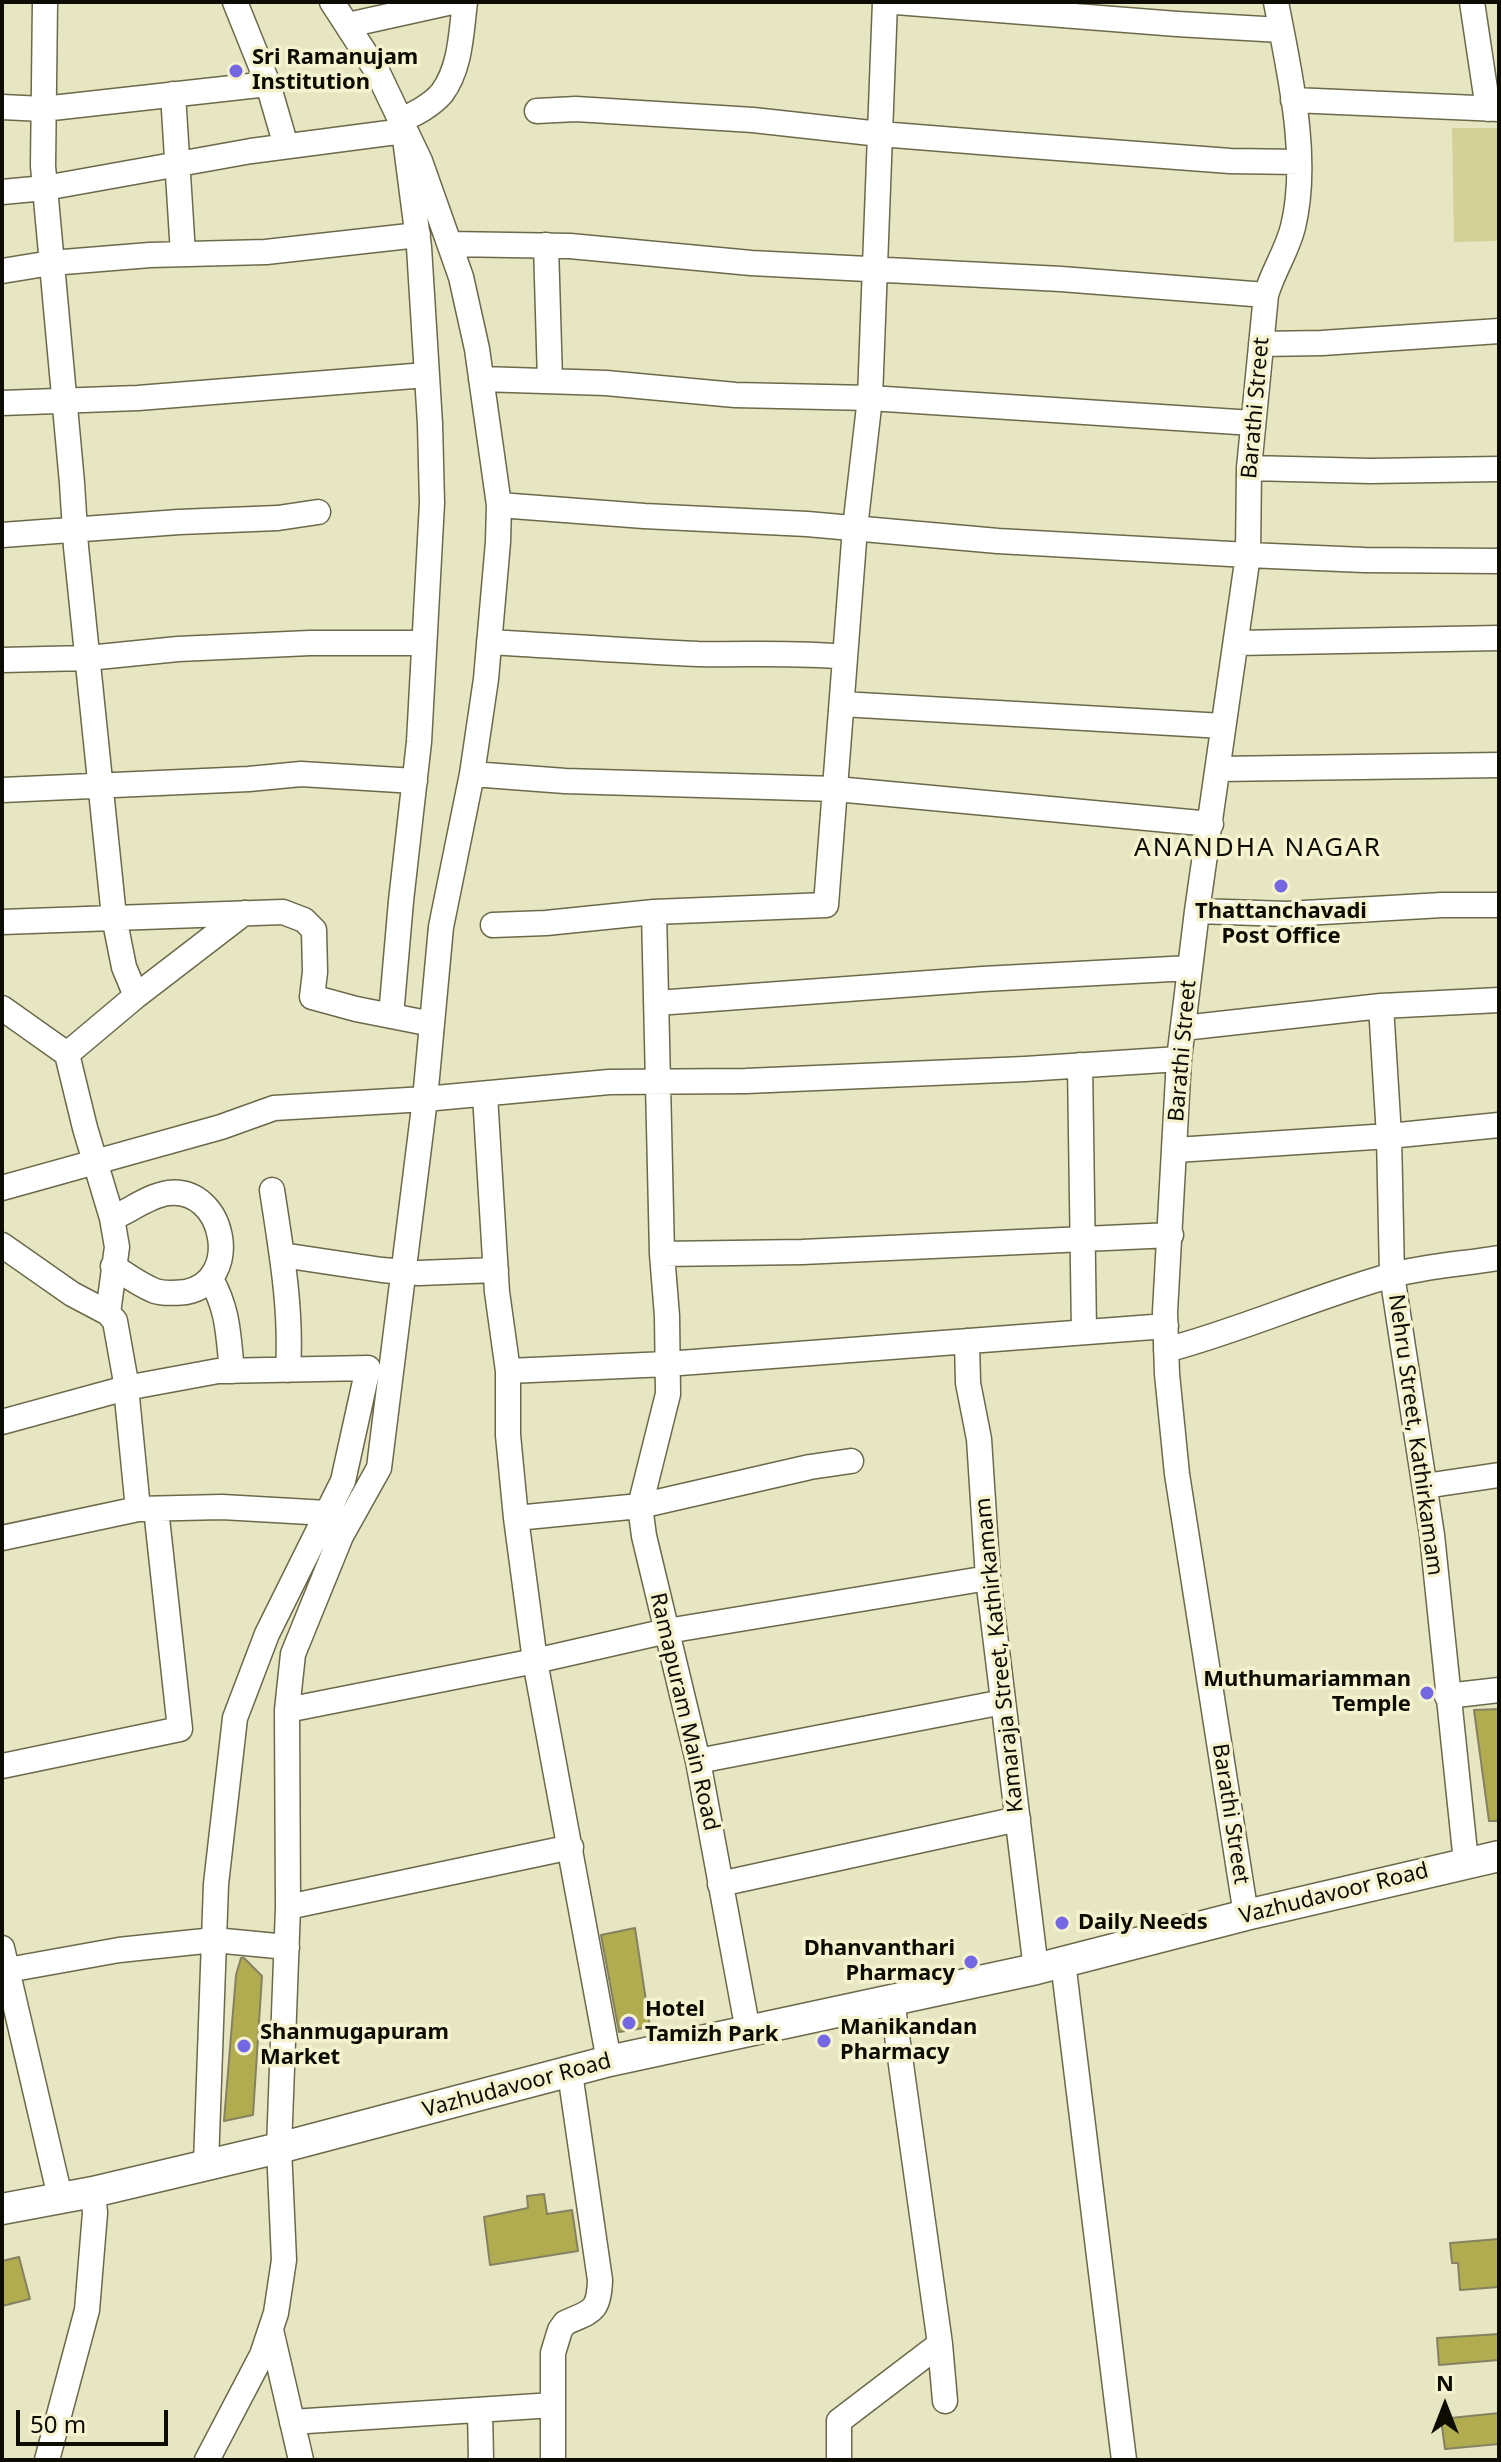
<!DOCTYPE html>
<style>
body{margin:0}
#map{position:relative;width:1501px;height:2462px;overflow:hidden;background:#e7e6c2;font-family:"Noto Sans",sans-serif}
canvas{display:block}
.frame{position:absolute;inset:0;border:4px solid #0d0c02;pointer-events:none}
.north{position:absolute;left:1405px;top:2366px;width:80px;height:80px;-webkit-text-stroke:6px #f5f3cf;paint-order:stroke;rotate:0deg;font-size:22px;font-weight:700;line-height:32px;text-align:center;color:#0d0c02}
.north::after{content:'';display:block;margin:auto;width:28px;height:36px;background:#0d0c02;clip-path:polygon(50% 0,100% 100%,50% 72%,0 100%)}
.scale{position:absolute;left:16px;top:2410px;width:152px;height:36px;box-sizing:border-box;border:4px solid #0d0c02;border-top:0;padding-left:10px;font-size:24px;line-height:28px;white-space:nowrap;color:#0d0c02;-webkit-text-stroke:6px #f5f3cf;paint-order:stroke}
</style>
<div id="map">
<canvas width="1501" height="2462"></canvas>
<div class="frame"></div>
<div class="north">N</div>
<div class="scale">50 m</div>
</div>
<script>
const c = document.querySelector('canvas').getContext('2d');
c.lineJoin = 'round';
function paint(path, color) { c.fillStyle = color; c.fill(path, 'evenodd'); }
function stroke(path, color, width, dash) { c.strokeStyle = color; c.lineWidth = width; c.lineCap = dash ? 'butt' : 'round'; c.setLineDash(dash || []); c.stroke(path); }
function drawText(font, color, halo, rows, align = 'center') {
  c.font = font + ' "Noto Sans",sans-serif'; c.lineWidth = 7; c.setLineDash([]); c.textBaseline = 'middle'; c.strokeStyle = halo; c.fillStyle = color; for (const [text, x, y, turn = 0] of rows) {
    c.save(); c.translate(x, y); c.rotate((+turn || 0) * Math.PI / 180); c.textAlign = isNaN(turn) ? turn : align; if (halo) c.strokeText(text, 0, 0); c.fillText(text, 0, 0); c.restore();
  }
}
paint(new Path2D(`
 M1452,128h47v113l-45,1z`), '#d4d198');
const building = new Path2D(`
 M1499,1709v112h-10l-15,-111z
 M635,1928l15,99 -31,5 -18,-97z
 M241,1958h3l18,18 -9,139 -29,6 12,-146z
 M544,2194l3,20 25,-4 6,41 -88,14 -6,-48 44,-9 -1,-12z
 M1499,2239v48l-39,3 -2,-27h-6l-2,-20z
 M19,2257l11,42 -28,7v-45z
 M1499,2334v26l-60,5 -2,-27z
 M1499,2413v31l-54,5 -4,-30z`);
paint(building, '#b2ac51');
stroke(building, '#848261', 2);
const minor = new Path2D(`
 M45,2l-2,164 29,317 4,64 38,370 10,50 12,29
 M235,2l33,82 18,62
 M896,2l281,22 104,6
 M1472,2l16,107
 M348,25l104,-23
 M173,94l10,160
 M1293,100l206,9
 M2,107l41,2 225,-25
 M537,111l39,-2 177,11 127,14 125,10 225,17 69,1
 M400,121c14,-7 31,-15 42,-28 19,-26 19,-60 23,-91
 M2,192l43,-4 206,-37 153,-20 15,116 11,177 2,79 -13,239 -18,159 -10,115
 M450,244l120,2 181,17 310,16 205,16
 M546,245l4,136
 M2,271l49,-8 99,-8 116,-3 152,-17
 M1261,344l61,-1 177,-12
 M481,379l125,4 129,12 135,3 383,25
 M2,403l136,-5 288,-23
 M1249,468l121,3 129,-2
 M499,505l145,11 163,8 191,17 250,14 116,5 135,1
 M2,535l177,-13 99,-4 40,-6
 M489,642c70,4 139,9 209,12 49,1 97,-2 147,3
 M1236,643l263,-5
 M2,660l86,-2 90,-9 132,-6h114
 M842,704l381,22
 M1218,769l281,-4
 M472,774l93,7 271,8 375,35
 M2,790l247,-11 52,-5 114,7
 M1197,911l90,3 155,-9h57
 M654,912l8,342 5,62 1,78 -28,112 4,30 54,225 50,270
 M2,922l281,-10 21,8 10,10 1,42 -3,25 44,12 76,15
 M493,925l53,-2 108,-11 172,-7 29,-377 15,-130 15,-396
 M657,1003l326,-24 207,-11
 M1381,1006l8,130 3,139 40,260 34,327
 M2,1008l65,46 18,74 27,90 5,29 -9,66
 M1183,1028l198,-22 118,-6
 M67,1054l69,-58 108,-83
 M1080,1065l4,267
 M485,1095l12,197 11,79v64l8,83 19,143 74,400
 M1176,1150l213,-14 110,-11
 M2,1188l219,-61 53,-19 151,-9 184,-17 137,-1 279,-12 154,-10
 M272,1190c9,60 20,119 16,180
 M112,1218c18,-7 36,-22 56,-25 57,-7 75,88 18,99 -10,1 -22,2 -31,-1 -15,-6 -29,-16 -42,-25
 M2,1245l70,49 36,19 7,8 10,56 13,132
 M662,1254l140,-2 369,-17
 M282,1255l100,15 37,3 77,-3
 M211,1279c18,33 17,56 21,92
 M967,1341l1,42 11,56 9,139 48,391
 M1166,1350c76,-20 148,-53 223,-74 35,-10 74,-12 110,-18
 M508,1371l159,-7 499,-38
 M2,1422l124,-34 92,-17 150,-3 -25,113 -76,153 -32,84 -19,166 -10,280
 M1425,1486l74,-11
 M516,1518l124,-12 170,-39 41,-6
 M2,1538l136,-29 84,-2 105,6
 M1447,1696l52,-6
 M287,1710l248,-49 132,-30 321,-53
 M698,1761l305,-59
 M2,1766l178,-37 -24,-220
 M720,1884l298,-65
 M288,1907l283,-60
 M1246,1915l-69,-441 -10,-100 -2,-62 14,-253 18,-148 51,-356 1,-87 17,-173c7,-24 21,-44 27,-68 17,-70 -4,-156 -17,-225
 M2,1948l58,249
 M1063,1962l61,498
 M2,1971l117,-21 95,-10 73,7
 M271,2330l30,130
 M940,2344l5,57
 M480,2410l1,50
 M292,2422l261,-17
 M47,2460l40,-150 8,-97 -2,-21
 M207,2460l55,-105 14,-42 8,-53 -5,-112 9,-241 -1,-197 6,-56 48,-118 38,-68 46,-369 16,-172 31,-153 14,-95 12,-137 1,-37 -22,-156 -16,-72 -41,-116 -42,-88 -46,-71
 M553,2460v-107l7,-23 5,-7c26,-12 34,-10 35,-43l-30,-207
 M839,2460v-39l101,-77 -48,-344`);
const major = new Path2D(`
 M2,2209l91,-17 186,-44 330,-87 427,-92 210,-54 253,-59`);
stroke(minor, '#6b694a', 27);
stroke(major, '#6b694a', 33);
stroke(minor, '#fff', 24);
stroke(major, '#fff', 30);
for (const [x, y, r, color] of [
 [236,71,8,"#7367e2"],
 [1281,886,8,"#7367e2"],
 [1427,1693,8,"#7367e2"],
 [1062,1923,8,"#7367e2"],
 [971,1962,8,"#7367e2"],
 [629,2023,8,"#7367e2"],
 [824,2041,8,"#7367e2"],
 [244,2046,8,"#7367e2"]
]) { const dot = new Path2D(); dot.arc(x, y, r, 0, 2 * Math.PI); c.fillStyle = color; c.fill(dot); stroke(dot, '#f5f3cf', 3); }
drawText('bold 22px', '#0d0c02', '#f5f3cf', [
 ["Sri Ramanujam",252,58],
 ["Institution",252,83],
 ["Thattanchavadi",1281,912,"center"],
 ["Post Office",1281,937,"center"],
 ["Muthumariamman",1411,1680,"right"],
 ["Temple",1411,1705,"right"],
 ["Daily Needs",1078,1923],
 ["Dhanvanthari",955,1949,"right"],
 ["Pharmacy",955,1974,"right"],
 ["Hotel",645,2010],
 ["Tamizh Park",645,2035],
 ["Manikandan",840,2028],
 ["Pharmacy",840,2053],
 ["Shanmugapuram",260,2033],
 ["Market",260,2058]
], 'left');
drawText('22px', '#0d0c02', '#f5f3cf', [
 ["Barathi Street",1256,408,-85],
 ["Barathi Street",1183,1051,-85],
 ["Nehru Street, Kathirkamam",1415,1435,82],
 ["Kamaraja Street, Kathirkamam",1000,1655,-96],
 ["Ramapuram Main Road",684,1712,77],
 ["Barathi Street",1230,1814,81],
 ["Vazhudavoor Road",1334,1894,-14],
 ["Vazhudavoor Road",517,2086,-15]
]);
c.letterSpacing = '2px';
drawText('26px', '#0d0c02', '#f5f3cf', [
 ["ANANDHA NAGAR",1258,849]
]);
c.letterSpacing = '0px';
</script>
